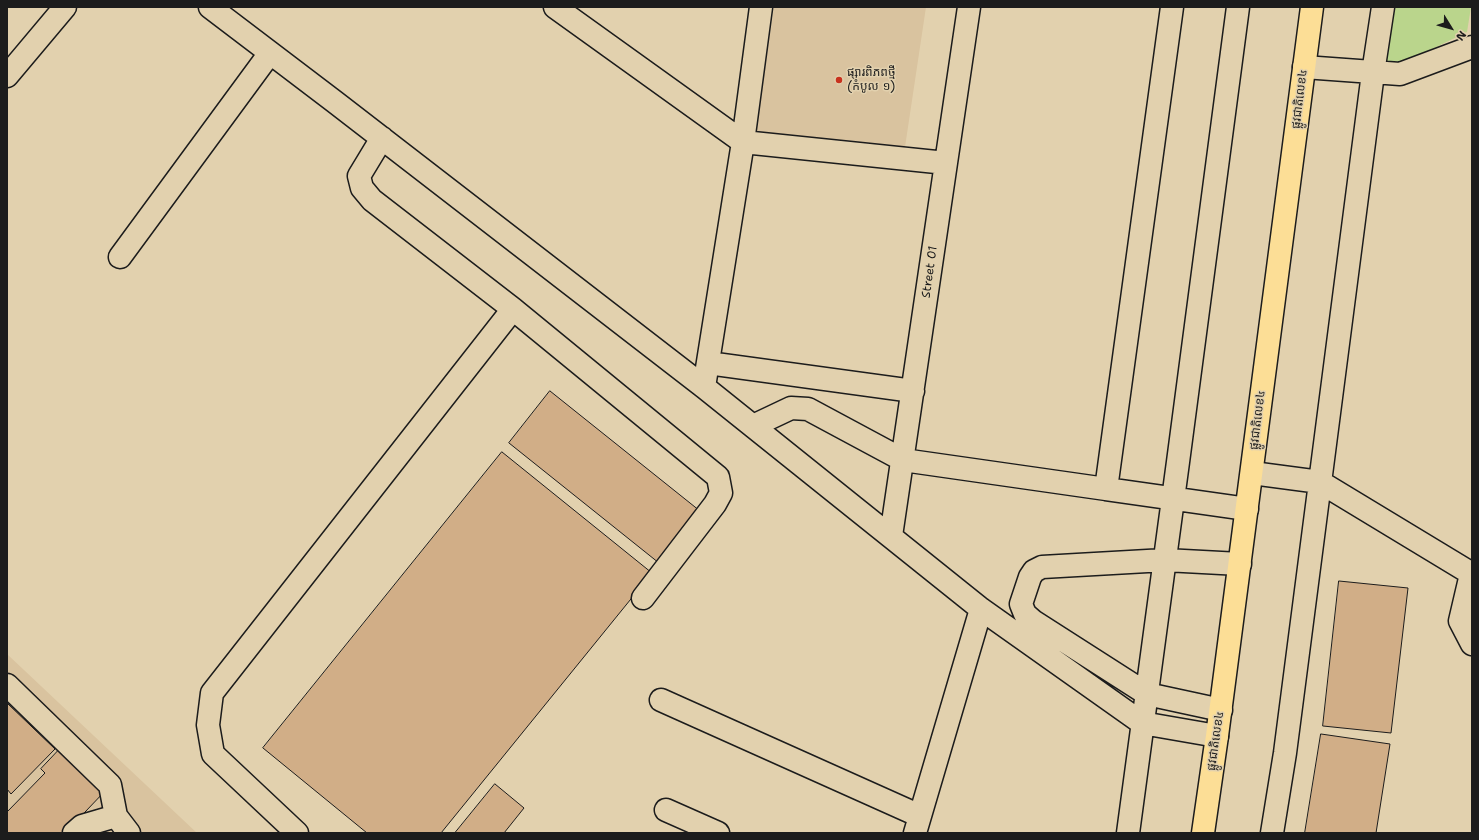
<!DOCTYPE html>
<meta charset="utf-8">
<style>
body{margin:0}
#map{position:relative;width:1479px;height:840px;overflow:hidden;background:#e2d1ae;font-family:"Shantell Sans",sans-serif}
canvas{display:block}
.frame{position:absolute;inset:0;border:8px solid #1c1c1c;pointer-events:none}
.north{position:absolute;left:1431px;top:8px;width:40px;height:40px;-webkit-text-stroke:3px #e2d1ae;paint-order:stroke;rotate:127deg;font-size:11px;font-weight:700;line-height:16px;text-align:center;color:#1c1c1c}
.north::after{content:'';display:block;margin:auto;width:14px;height:18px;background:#1c1c1c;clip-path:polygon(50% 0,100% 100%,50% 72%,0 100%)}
</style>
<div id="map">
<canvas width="1479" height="840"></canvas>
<div class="frame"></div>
<div class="north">N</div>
</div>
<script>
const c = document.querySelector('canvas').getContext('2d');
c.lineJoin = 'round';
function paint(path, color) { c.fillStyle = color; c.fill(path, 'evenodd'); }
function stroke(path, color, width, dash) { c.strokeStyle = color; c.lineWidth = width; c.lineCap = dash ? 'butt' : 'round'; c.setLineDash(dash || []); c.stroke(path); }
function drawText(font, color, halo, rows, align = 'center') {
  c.font = font + ' "Shantell Sans","Noto Sans Khmer",sans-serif'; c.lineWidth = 3; c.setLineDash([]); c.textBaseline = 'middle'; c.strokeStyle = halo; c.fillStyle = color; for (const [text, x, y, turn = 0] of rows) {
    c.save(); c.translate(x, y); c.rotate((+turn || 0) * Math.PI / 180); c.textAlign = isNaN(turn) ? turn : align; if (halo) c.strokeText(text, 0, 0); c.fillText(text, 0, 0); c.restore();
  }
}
paint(new Path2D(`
 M774,7h152l-24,160 -149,-15z
 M7,654l190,179h-190z`), '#d9c39f');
paint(new Path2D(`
 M1389,7h82l-4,25 -72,35 -13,-5z`), '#bad58c');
const building = new Path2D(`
 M550,391l150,120 -41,52 -150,-120z
 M502,452l150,121 -211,260h-74l-104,-85z
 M1339,581l69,7 -17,145 -68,-7z
 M7,703l48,46 -44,45 -4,-5z
 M1321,734l69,10 -14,89h-71z
 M58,751l4,4 4,-4 40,39 -41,43h-58v-21l38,-39 -4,-4z
 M495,784l29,24 -20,25h-49z`);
paint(building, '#d1ae87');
stroke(building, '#1c1c1c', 1);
const minor = new Path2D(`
 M210,7l125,95 369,285 277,222 161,114 75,13
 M555,7l188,135 203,21
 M1304,67l96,7 72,-27
 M7,76l58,-69
 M382,138l-23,38 3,12 10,12 141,109 205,168 3,16 -6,11 -72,94
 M120,257l150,-204
 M708,363l205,28
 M704,387l39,-245 18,-135
 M753,426l38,-18 17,1 95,51 203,29 66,-482
 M1252,473l68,9 152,92
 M1106,489l141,20
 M891,536l78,-529
 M1471,574l-11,47 12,23
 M7,685l103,100 6,31 13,17
 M661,700l259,116
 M1221,710l-74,-16 -114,-73 -8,-7 -4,-10 9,-27 4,-6 8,-4 123,-7 75,4
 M666,810l52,23
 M74,833l8,-7 34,-10
 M297,833l-84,-79 -5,-29 4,-32 301,-384
 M915,833l66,-224
 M1128,833l50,-371 60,-455
 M1272,833l13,-80 88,-680 10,-66`);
const highway = new Path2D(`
 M1203,833l14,-97 95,-729`);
stroke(minor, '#1c1c1c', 25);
stroke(highway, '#1c1c1c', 25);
stroke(minor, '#e2d1ae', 22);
stroke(highway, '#fcde96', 22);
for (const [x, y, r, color] of [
 [839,80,4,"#c8321e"]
]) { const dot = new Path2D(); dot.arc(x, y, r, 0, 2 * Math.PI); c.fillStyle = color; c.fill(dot); stroke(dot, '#e2d1ae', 1.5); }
drawText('12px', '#1c1c1c', '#e2d1ae', [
 ["ផ្សារពិភពថ្មី",847,73],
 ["(កំបូល ១)",847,87]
], 'left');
drawText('12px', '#1c1c1c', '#e2d1ae', [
 ["ផ្លូវជាតិលេខ៤",1300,99,-83],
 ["Street 01",930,272,-82],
 ["ផ្លូវជាតិលេខ៤",1258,420,-83],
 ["ផ្លូវជាតិលេខ៤",1216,741,-82]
]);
</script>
